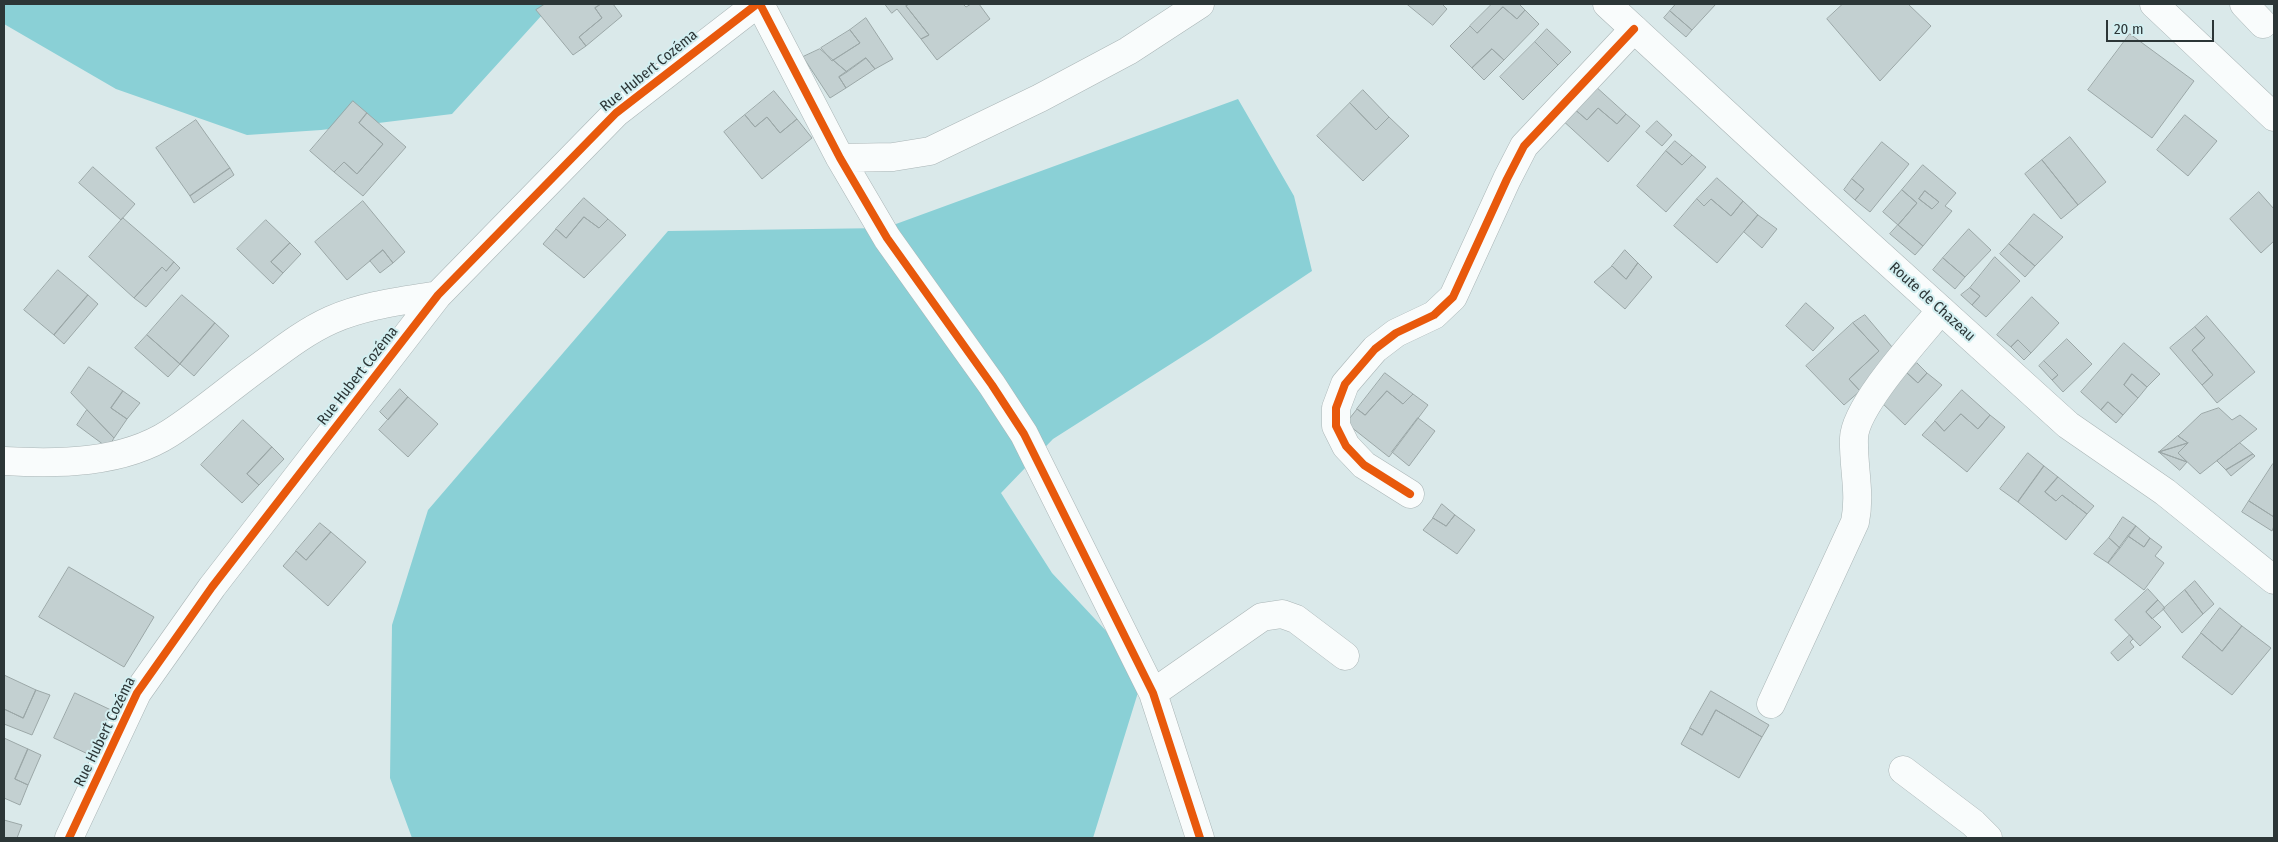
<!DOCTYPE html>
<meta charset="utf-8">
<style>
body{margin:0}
#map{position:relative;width:2278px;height:842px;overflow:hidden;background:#dae9ea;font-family:"Fira Sans Condensed",sans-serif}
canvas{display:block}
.frame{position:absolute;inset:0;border:5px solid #2c3637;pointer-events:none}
.scale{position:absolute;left:2106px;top:20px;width:108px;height:22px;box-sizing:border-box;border:2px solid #2c3637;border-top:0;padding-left:6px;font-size:15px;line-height:18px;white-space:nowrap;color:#2c3637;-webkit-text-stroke:4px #d3eff1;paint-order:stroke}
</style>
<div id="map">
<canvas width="2278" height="842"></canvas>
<div class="frame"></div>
<div class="scale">20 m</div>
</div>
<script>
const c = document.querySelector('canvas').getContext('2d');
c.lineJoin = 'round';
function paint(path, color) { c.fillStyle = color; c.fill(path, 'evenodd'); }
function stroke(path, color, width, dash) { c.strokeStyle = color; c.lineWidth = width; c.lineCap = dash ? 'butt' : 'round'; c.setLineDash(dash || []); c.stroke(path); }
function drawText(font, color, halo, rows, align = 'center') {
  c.font = font + ' "Fira Sans Condensed",sans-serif'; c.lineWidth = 4; c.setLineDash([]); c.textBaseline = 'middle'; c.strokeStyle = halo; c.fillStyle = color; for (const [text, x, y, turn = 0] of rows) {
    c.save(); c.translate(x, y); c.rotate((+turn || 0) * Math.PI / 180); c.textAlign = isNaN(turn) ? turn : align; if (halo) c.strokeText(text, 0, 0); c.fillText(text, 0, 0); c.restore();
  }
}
paint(new Path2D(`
 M4,4h548l-100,110 -131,16 -74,5 -131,-46 -112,-65z
 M1238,99l56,97 18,75 -102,68 -157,100 -52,54 51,80 57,61 31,52 -47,152h-681l-22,-60 2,-153 36,-115 240,-279 217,-3z`), '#8ad0d6');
const building = new Path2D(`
 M545,4h56l-6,4 7,10 -23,19 7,9 -13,9 -37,-45z
 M601,4h12l9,12 -36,30 -7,-9 23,-19 -7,-10z
 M885,4h24l-3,2 23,29 -8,4 -24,-30 -5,4z
 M909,4h54l3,3 5,-3h8l11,15 -53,41 -16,-21 8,-4 -23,-29z
 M1407,4h35l5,5 -14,16z
 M1492,4h27l6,6 -8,9 -14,-12 -26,26 -7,-7z
 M1676,4h40l-24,26 -22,-19z
 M1843,4h65l23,22 -51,55 -53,-62z
 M1503,7l14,12 8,-9 14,14 -35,36 -12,-11 -20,19 -22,-22 20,-20 7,7z
 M1670,11l22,19 -6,7 -22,-19z
 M866,18l27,41 -18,10 -9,-11 -19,14 -14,-12 27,-17 -10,-13z
 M1547,29l24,23 -13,13 -23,-23z
 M850,30l10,13 -28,18 -11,-13z
 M2130,34l64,47 -42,57 -64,-48z
 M1535,42l23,23 -35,35 -23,-23z
 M820,49l27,23 -8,5 7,11 -16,10 -27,-41z
 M1492,49l12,11 -20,20 -12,-12z
 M866,58l9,11 -29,19 -7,-11z
 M1594,85l32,29 -9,10 -19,-16 -11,12 -15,-13z
 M1363,90l26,27 -13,13 -26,-27z
 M774,91l23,28 -17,14 -13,-16 -12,10 -10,-12z
 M353,101l14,12 -8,10 24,21 -26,30 -13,-12 -10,10 -24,-21z
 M1350,103l26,27 13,-13 20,19 -46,45 -46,-45z
 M1572,107l15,13 11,-12 19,16 9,-10 14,12 -32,36 -48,-44z
 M367,113l39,34 -43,49 -29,-24 10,-10 13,12 26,-30 -24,-21z
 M745,115l10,12 12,-10 13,16 17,-14 15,19 -50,41 -38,-47z
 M2185,115l32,26 -29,35 -31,-26z
 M196,120l34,48 -40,28 -34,-48z
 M1657,121l15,14 -10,11 -16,-14z
 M2070,137l36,45 -28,23 -36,-45z
 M1675,141l17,14 -10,10 -16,-14z
 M1882,142l27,22 -39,48 -15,-12 9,-11 -12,-10z
 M1666,151l16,14 10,-10 14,12 -40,45 -29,-26z
 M2042,160l36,45 -17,14 -36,-45z
 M1923,165l33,28 -11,13 7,5 -29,35 -25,-21 19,-22 -15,-13zM1925,191l14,11 -7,7 -13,-10z
 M93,167l42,37 -14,16 -42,-37z
 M230,168l4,7 -40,28 -4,-7z
 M1717,178l26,23 -12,15 -20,-17 -7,7 -7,-7z
 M1852,179l12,10 -9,11 -11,-10z
 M1902,190l15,13 -19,22 -15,-13z
 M1925,191l14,11 -7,7 -13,-10z
 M2259,192l15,17v32l-13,12 -31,-34z
 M584,198l24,21 -9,9 -15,-11 -18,21 -10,-9z
 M1697,199l7,7 7,-7 20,17 12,-15 15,14 -41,48 -43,-37z
 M363,201l42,51 -12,11 -10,-13 -36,30 -32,-38z
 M2034,214l29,23 -28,29 -26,-22z
 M1758,215l19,14 -15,19 -18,-16z
 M584,217l15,11 9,-9 18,16 -42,43 -41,-34 13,-15 10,9z
 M123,218l51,44 -8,9 -4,-4 -28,31 -45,-41z
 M266,220l24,23 -19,19 12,11 -10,11 -36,-35z
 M1898,225l25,21 -8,9 -25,-21z
 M1969,229l22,21 -26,27 -22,-19z
 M290,243l11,11 -18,19 -12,-11z
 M2009,244l26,22 -10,11 -25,-23z
 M383,250l10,13 -13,10 -10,-12z
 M1625,250l13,13 -12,16 -14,-13z
 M1995,257l25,24 -34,36 -14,-12 8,-9 -10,-8z
 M1943,258l22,19 -10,12 -22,-19z
 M174,262l6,6 -34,39 -12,-9 28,-31 4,4z
 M1638,263l14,14 -27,32 -31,-27 18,-16 14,13z
 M58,270l30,25 -34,40 -30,-25z
 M1970,288l10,8 -8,9 -11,-10z
 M88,295l10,9 -34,40 -10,-9z
 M182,295l33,28 -35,41 -33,-29z
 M2032,297l27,26 -28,30 -13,-13 -7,7 -14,-12z
 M1806,303l28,25 -21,23 -27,-25z
 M1865,315l33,39 -38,37 -11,-12 30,-28 -26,-28z
 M2207,316l48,56 -38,31 -15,-18 11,-10 -21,-25 13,-12 -10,-11z
 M215,323l14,13 -35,40 -14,-12z
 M1853,323l26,28 -30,28 11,12 -16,14 -38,-39z
 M2195,327l10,11 -13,12 21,25 -11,10 -32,-37z
 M147,335l33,29 -12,13 -33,-29z
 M2067,339l25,25 -29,28 -11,-12 6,-5 -14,-14z
 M2018,340l13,13 -7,7 -13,-13z
 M2124,343l36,31 -13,13 -15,-13 -8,11 14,13 -15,17 -15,-13 -7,8 -20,-18z
 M2044,361l14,14 -6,5 -13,-14z
 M1917,363l10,10 -9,10 -11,-10z
 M89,367l34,24 -12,17 16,11 -13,19 -43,-45z
 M1385,373l28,21 -10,10 -16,-13 -22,24 -8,-6z
 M1907,373l11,10 9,-10 15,12 -37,40 -25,-24z
 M2132,374l15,13 -9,11 -14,-13z
 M400,389l8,8 -20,23 -8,-8z
 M1962,390l28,25 -12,14 -17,-15 -17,17 -9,-10z
 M123,391l17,12 -13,16 -16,-11z
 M1387,391l16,13 10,-10 15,11 -39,52 -43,-34 11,-14 8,6z
 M408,397l30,27 -30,33 -29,-27z
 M2108,402l15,13 -7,8 -15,-13z
 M2219,408l13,12 8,-5 17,14 -57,45 -22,-21 10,-10 -10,-7 23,-22z
 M87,410l27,28 -6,10 -31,-23z
 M1961,414l17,15 12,-14 15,12 -38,45 -45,-37 13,-14 9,10z
 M1418,418l17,13 -26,35 -17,-14z
 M243,420l29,27 -25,27 12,11 -17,18 -41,-38z
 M2178,436l10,7 -29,9z
 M2188,443l-10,10 9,9 -28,-10z
 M2240,443l13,11 -27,16 -9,-9z
 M272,447l12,12 -25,26 -12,-11z
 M2159,452l28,10 -7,8z
 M2028,453l16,13 -26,36 -18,-13z
 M2253,454l2,2 -24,20 -5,-6z
 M2273,464l1,1v52l-25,-16z
 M2044,466l14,11 -13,15 11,9 6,-6 25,19 -21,26 -48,-38z
 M2058,477l36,29 -7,8 -25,-19 -6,6 -11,-9z
 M2249,501l25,16v9l-2,5 -30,-19z
 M1442,504l13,11 -9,11 -13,-8z
 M1455,515l20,15 -18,24 -34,-24 10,-12 13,8z
 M2123,517l13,9 -16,22 -11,-10z
 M320,523l11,9 -25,28 -10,-9z
 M2136,526l14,12 -6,9 -16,-11z
 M331,532l35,30 -38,44 -45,-40 13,-15 10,9z
 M2128,536l16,11 6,-9 12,9 -7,9 9,7 -20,27 -36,-27z
 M2109,538l11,10 -12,15 -14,-9z
 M69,567l85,50 -30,50 -85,-50z
 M2195,581l19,23 -11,10 -18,-24z
 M2148,589l10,11 -12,12 15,15 -21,19 -25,-26z
 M2185,590l18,24 -21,19 -19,-24z
 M2158,600l7,8 -13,11 -6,-7z
 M2220,608l22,18 -20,25 -21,-18z
 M2242,626l29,22 -39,47 -50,-38 19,-24 21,18z
 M2130,635l3,4 -3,3 4,5 -16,14 -7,-8z
 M4,675l32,15 -13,28 -19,-9z
 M36,690l14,5 -18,40 -28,-11v-15l19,9z
 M1711,691l58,34 -7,12 -46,-27 -14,25 -12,-7z
 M75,693l36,17 -21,45 -36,-17z
 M1716,710l46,27 -23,41 -58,-34 9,-16 12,7z
 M4,738l24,11 -13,30 13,6 -8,20 -16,-7z
 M28,749l13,6 -13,30 -13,-6z
 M4,820l18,5 -5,13h-13z`);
paint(building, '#c3d0d1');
stroke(building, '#9ba7a7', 1);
const minor = new Path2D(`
 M760,4l80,154 47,80 105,147 32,49 129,259 47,145
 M2154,4l120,113
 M2244,4l19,20
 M840,158l53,-1 37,-6 110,-53 88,-47 72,-47
 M4,461c54,3 118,3 166,-28 28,-18 55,-41 82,-61 25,-18 50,-39 79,-52 34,-15 71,-19 107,-25
 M1410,494l-46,-29 -18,-19 -10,-20v-18l9,-24 30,-35 21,-16 38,-18 19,-18 54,-118 17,-33 110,-117
 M1153,693l109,-76 20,-3 14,5 49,37
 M1771,704l84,-182c6,-29 -2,-55 -1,-84 1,-32 65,-101 87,-128
 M1903,770l70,53 15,15
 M69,838l68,-145 75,-106 226,-292 178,-182 141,-109`);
const major = new Path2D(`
 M1607,4l207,191 254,230 97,67 109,88`);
stroke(minor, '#aab5b6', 29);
stroke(major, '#aab5b6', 29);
stroke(minor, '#f9fcfc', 28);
stroke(major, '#f9fcfc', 28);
stroke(new Path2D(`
 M760,4l80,154 47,80 105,147 32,49 129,259 47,145
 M1410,494l-46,-29 -18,-19 -10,-20v-18l9,-24 30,-35 21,-16 38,-18 19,-18 54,-118 17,-33 110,-117
 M69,838l68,-145 75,-106 226,-292 178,-182 141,-109`), '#e8590c', 8);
drawText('15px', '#2c3637', '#d3eff1', [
 ["Rue Hubert Cozéma",649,71,-39],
 ["Route de Chazeau",1932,302,42],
 ["Rue Hubert Cozéma",358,376,-52],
 ["Rue Hubert Cozéma",105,732,-64]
]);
</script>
